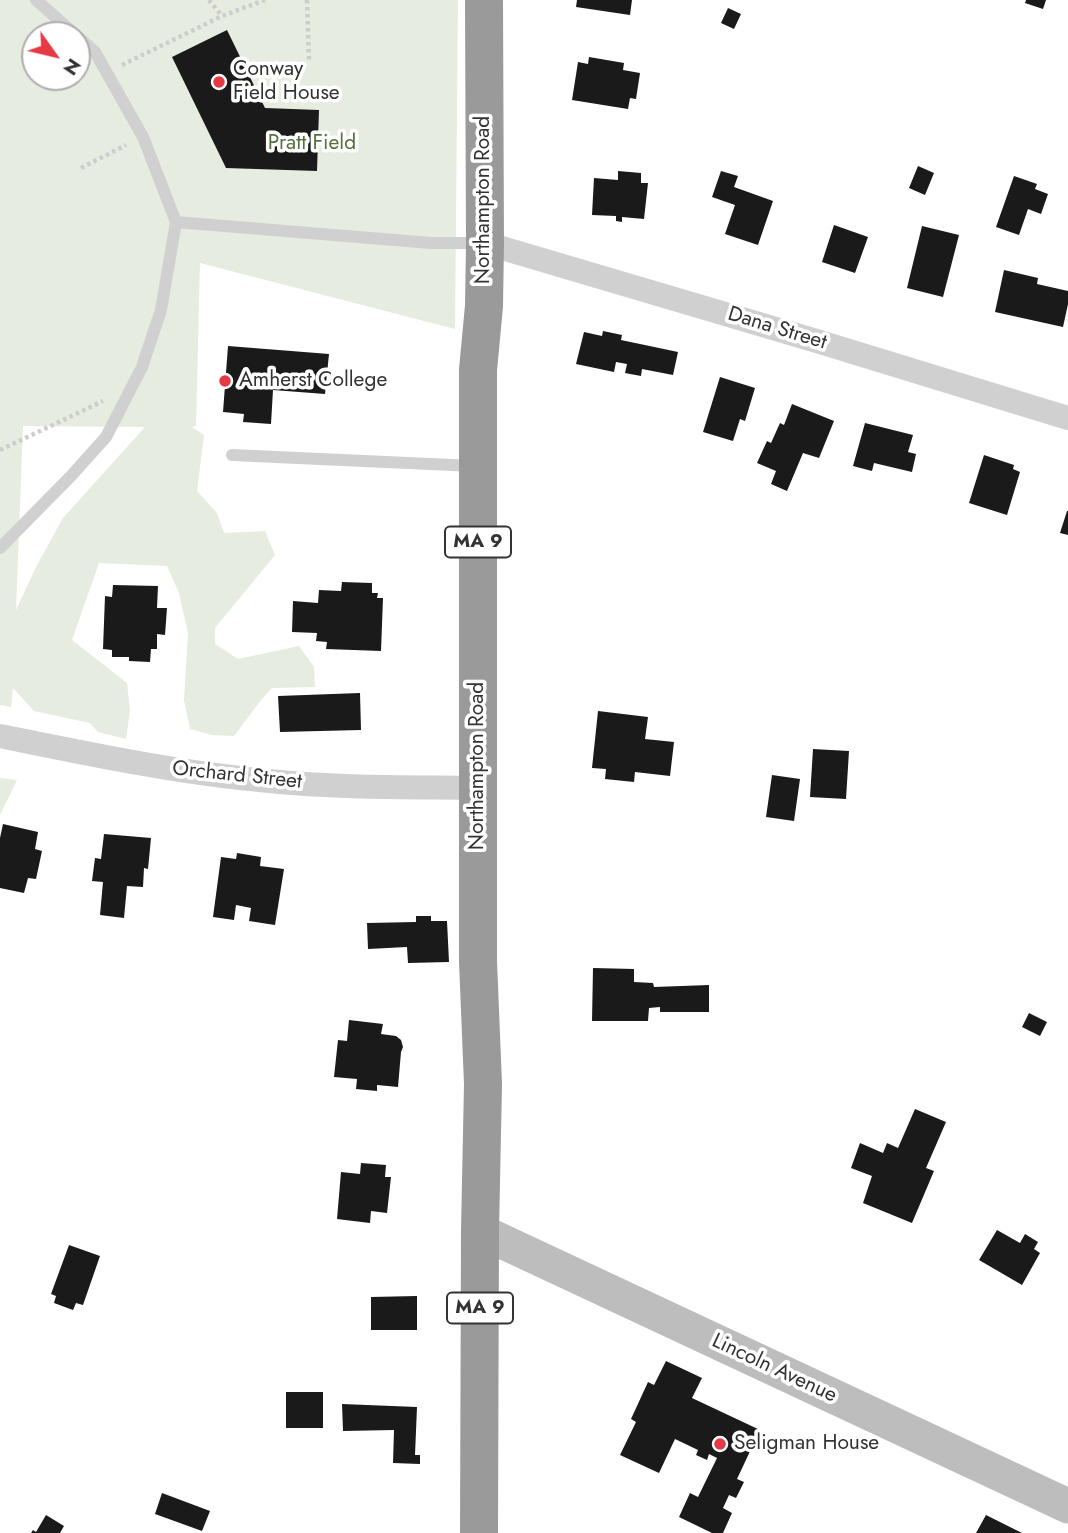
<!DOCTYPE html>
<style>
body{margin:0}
#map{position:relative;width:1068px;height:1533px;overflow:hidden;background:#fff;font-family:Jost,sans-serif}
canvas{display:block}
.north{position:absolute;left:21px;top:21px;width:70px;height:70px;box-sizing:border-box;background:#fff;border:2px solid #adadad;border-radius:50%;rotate:124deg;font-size:19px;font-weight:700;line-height:28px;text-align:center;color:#333}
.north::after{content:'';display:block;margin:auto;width:24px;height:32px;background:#e63946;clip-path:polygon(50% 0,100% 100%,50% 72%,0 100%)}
</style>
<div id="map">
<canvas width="1068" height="1533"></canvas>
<div class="north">N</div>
</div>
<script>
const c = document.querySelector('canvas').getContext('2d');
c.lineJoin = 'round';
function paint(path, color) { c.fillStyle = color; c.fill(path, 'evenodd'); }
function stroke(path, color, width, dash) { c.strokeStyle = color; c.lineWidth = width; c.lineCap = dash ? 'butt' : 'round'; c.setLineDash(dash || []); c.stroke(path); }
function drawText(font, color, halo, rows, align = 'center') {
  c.font = font + ' Jost,sans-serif'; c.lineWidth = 7; c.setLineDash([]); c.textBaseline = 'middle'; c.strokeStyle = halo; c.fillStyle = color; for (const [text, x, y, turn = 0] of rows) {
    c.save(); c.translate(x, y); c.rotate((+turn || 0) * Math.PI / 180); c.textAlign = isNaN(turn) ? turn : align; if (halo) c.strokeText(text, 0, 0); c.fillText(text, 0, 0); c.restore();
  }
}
paint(new Path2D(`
 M0,0h458l-3,329 -255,-66 -4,163 -4,1 12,8 -7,56 20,22 7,20 41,-2 10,24 -60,73v16l23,15 61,-13 15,21 1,20 -43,1 -11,12 -27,36 -22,-1 -22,-6 -6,-29 4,-67 -9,-40 -12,-27 -68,-3 -27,77 55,43 3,28 -4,28 -28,-7 -8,-9 -56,-12 -21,-23 -2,19 -11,-2zM35,35h42v42h-42zM23,426l122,1 -82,91 -27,49 -20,43z
 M0,778l17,2 -17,35z`), '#e6ecdf');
paint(new Path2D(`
 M577,0h55l-2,15 -54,-8z
 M1026,0h20l-3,9 -18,-6z
 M728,8l13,6 -7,15 -13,-6z
 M227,30l38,78 54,2 -2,61 -91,-3 -54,-111z
 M589,57l35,6 -1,7 17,3 -4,26 -6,-1 -2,11 -56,-9 6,-38 10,2z
 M918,166l16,7 -9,22 -16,-7z
 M618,171l23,2v10h7l-4,36 -22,-2v5l-6,-1v-5l-24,-1 2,-37 24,2z
 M721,171l17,5 -4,11 39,14 -15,44 -33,-11 10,-29 -23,-8z
 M1014,176l23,8 -2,5 13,5 -7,20 -13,-5 -9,26 -23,-8z
 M834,225l34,12 -13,36 -33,-11z
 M922,226l37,9 -16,62 -36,-9z
 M1004,270l34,8 -1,6 31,7v13l-5,23 -68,-15z
 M603,331l19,4 -1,5 57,12 -5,23 -31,-6 -1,7 -16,-3 2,-9 -11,-2 -2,10 -38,-8 8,-32 18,4z
 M228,346l101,8 -4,40 -52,-4 -2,34 -28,-2 1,-8 -21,-2z
 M720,377l35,11 -10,33 -5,-2 -7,22 -30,-9z
 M792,404l42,17 -15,37 -16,-5 -16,38 -16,-7 5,-13 -19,-8 10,-22 4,2 9,-20 4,2z
 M865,423l48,12 -5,17 8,2 -4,18 -38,-9 -2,8 -19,-5z
 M984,455l30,10 -1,4 7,3 -13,43 -38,-12z
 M1067,511h1v24l-8,-2z
 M342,582l30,1v10h6l-1,5h6l-2,53 -55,-2 1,-7 -11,-1 1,-8 -25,-1 1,-31 25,2 1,-13 22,1z
 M113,585l45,1 -1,22h10l-2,27 -8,-1v15h-6l-1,13 -21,-1v-4h-17v-7l-9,-1 2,-53 7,1z
 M360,693l1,37 -81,2 -2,-36z
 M598,711l50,6 -3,22 29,3 -4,34 -35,-4 -1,10 -29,-3 1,-10 -14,-1z
 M813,749l36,2 -3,48 -36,-2z
 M772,775l28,4 -6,42 -28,-4z
 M3,824l35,8 -3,17 7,2 -6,28 -8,-1 -4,15 -24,-5v-50z
 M104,834l47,4 -3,31 -4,-1 -1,19 -16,-1 -3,32 -24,-3 3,-33 -11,-1 3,-23 6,1z
 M237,853l24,4 -1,9 24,3 -9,56 -26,-4 2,-13 -15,-3 -2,15 -21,-3 8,-60 15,2z
 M416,916h15v5h16l2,41 -41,1 -1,-16 -39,2 -1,-26 49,-1z
 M593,968l41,1v13l19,1 1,4 55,-2v27h-49v-5l-11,1 -1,13h-56z
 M1029,1013l18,9 -7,14 -18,-9z
 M349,1020l34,4 -2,10 15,2 5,4 2,7 -2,5 -3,35 -21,-2v6l-21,-2 1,-10 -23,-2 4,-37 9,1z
 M915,1109l31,13 -20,46 8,3 -22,52 -49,-20 9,-27 -21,-8 9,-25 23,10 4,-10 11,5z
 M361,1163l25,2 -1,12h6l-4,36 -16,-2 -1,12 -33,-4 4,-47 19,2z
 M997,1230l23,13 5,-9 13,8 -4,7 6,4 -18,32 -43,-25z
 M69,1245l31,11 -17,49 -7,-2 -3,7 -19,-7 2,-7 -5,-2z
 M417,1296v34h-46v-33z
 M666,1361l36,17 -10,20 68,32 -23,49 7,3 -8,16 -7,-3 -6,13 9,5 -9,20h-11l-33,-16 11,-24 8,4 19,-39 -8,-4 -2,6 -11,-5 2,-5 -23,-11 -16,34 -39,-18 16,-33 -5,-3 17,-37 6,3z
 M286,1392h37v36h-37z
 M342,1404l75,3 -2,48h5v9l-27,-1 1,-33 -51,1z
 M162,1493l48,18 -8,20 -47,-17z
 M46,1515l18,11 -4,7h-29l2,-3 3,2z
 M986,1515l36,18h-46z`), '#1a1a1a');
stroke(new Path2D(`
 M209,0l13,16
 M307,0l2,60
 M122,65l100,-49 43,-16
 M81,168l45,-23
 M0,450l103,-49`), '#cdcdcd', 4.5, [3.5, 3.5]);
stroke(new Path2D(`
 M36,0l40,35
 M77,36l18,16 48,85 33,85 255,21h50
 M232,455l242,11
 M0,548l71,-72 35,-39 36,-70 19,-57 15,-88`), '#d0d0d0', 12);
stroke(new Path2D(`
 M485,243l335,99 248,76
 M0,736c89,18 178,37 269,45 69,7 139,6 208,7`), '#d0d0d0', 24);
stroke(new Path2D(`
 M480,1231l588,275`), '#bdbdbd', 35);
stroke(new Path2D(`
 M479,1533l1,-302 3,-147 -5,-123v-591l6,-64 1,-63 -1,-243`), '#9a9a9a', 38);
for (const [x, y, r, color] of [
 [219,82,7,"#e63946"],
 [225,381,7,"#e63946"],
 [720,1444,7,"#e63946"]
]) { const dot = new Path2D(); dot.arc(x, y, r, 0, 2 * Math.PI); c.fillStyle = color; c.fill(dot); stroke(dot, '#fff', 2.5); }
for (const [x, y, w] of [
 [478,542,66],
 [480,1308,66]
]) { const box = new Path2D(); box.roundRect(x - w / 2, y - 15.5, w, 31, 5); c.fillStyle = '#fff'; c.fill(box); stroke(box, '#333', 2); }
drawText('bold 19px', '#333', null, [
 ["MA 9",478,542],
 ["MA 9",480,1308]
]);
drawText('21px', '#333', '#fff', [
 ["Conway",233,70],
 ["Field House",233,94],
 ["Amherst College",239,381],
 ["Seligman House",734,1444]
], 'left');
drawText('21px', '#56703f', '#fff', [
 ["Pratt Field",312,144]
]);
drawText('21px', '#333', '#fff', [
 ["Northampton Road",484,200,-90],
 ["Dana Street",777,329,17],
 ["Northampton Road",478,766,-90],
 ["Orchard Street",237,776,6],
 ["Lincoln Avenue",774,1369,25]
]);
</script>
